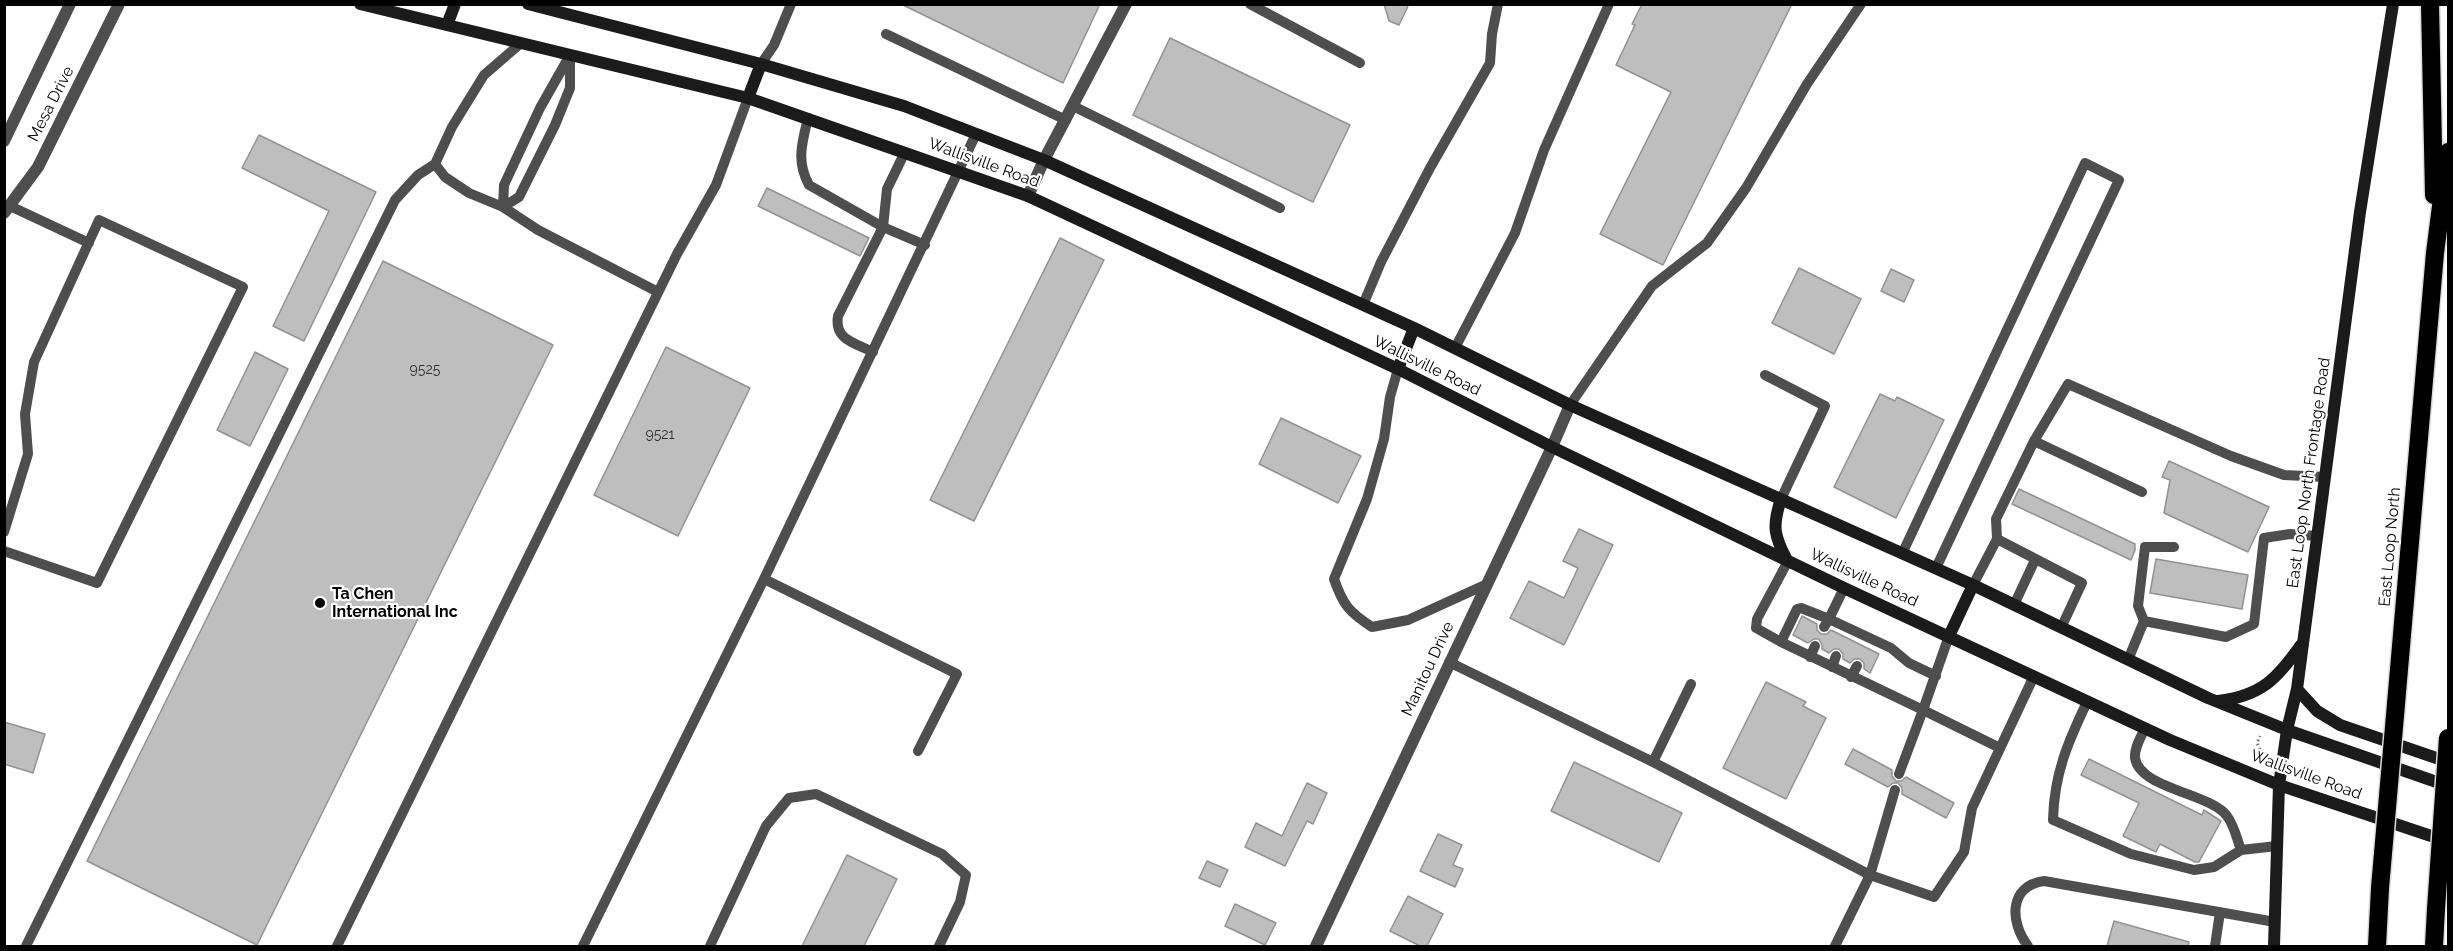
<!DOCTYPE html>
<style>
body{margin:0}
#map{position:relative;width:2453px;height:951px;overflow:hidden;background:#fff;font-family:Raleway,sans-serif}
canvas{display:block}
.frame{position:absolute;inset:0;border:6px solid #000;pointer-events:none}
</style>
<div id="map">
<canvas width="2453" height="951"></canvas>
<div class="frame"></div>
</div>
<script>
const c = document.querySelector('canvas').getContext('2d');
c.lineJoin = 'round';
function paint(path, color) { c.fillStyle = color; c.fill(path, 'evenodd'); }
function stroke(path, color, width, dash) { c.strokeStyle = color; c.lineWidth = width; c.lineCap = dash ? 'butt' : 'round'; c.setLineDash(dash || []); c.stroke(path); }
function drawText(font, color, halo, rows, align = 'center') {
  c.font = font + ' Raleway,sans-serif'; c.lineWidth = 4.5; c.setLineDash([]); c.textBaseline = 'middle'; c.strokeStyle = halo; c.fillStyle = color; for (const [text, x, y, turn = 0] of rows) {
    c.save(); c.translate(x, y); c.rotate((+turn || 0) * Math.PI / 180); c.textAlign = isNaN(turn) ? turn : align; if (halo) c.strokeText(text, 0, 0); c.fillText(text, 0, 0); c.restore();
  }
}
const building = new Path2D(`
 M901,4h199l-37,79z
 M1384,4h25l-10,21 -10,-4z
 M1642,4h150l-129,261 -63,-31 71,-142 -55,-27 19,-40 -3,-1z
 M1170,38l180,87 -37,77 -180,-87z
 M259,135l117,57 -72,149 -31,-15 56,-115 -87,-43z
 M767,188l102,50 -9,18 -102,-50z
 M1060,238l44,22 -130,261 -44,-21z
 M383,261l170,84 -296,600 -170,-84z
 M1799,268l62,31 -27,55 -62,-31z
 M1891,269l23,11 -10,22 -23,-11z
 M666,347l84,41 -72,148 -84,-41z
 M255,352l33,17 -38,77 -33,-16z
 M1880,394l15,7 2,-4 47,23 -48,98 -62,-31z
 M1281,418l80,38 -23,47 -79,-39z
 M2169,461l100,46 -21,45 -84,-39 6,-33 -8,-3z
 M2019,489l116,55v6l-4,10 -119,-56z
 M1579,529l34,16 -49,100 -54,-27 19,-37 35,17 14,-30 -15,-7z
 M2156,559l92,16 -6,34 -92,-16z
 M1802,616l15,8v6l4,4h6l4,-4 48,24 -9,19 -6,-4v-6l-4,-4h-6l-4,4 -7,-4v-5l-4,-5h-5l-5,4 -7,-4v-4l-3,-6h-5l-6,4 -15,-8z
 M1766,682l40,20 -3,4 23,12 -40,81 -63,-31z
 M4,722l41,12 -12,39 -29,-9z
 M1853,749l39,21v6l4,5h5l5,-4 48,26 -8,15 -44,-24v-6l-4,-5h-5l-5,4 -43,-23z
 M2089,759l113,56 2,-5 17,11 -22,41h-4l-35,-18 -4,8 -33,-16 16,-33 -58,-28z
 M1574,762l108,51 -23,49 -108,-51z
 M1307,783l20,10 -14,31 -6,-3 -22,45 -40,-19 11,-24 26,13z
 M1438,834l24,11 -9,20 10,4 -8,18 -35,-16z
 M847,855l50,24 -33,67h-62z
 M1207,861l21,9 -8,17 -21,-9z
 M1408,896l35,18 -16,32h-7l-30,-15z
 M1235,904l41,19 -11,22 -40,-19z
 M2114,921l75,21 -1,4h-81z`);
paint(building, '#bebebe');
stroke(building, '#929292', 1.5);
const highway = new Path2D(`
 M2430,4l4,191
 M2396,704l39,-451 13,-101
 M2377,946l3,-58
 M2434,946l2,-37`);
stroke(highway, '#dbdbdb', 21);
stroke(new Path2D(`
 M2258,758l2,-8 -3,-7 3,-7`), '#707070', 3, [1.5, 3]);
stroke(new Path2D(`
 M1250,4l110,59
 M886,34l180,86
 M570,55v33l-15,37 -36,72 -16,10 1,-22 36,-77z
 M761,64l13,-19 17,-41
 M1073,106l207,102
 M808,118c-6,25 -12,43 1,67l74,42 42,18
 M435,164l10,13 24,16 34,14 35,23 120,62
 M10,206l79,37
 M1363,305l18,-43 49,-94 60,-105 2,-29 6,-30
 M1455,348l60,-115 29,-83 65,-146
 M873,352c-18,-9 -39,-12 -35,-36l45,-89 4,-38 18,-37
 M1398,369l-8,28 -6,42 -17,60 -33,80c9,26 15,33 38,48l36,-7 79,-36
 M1765,375l60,31 -44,93
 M1570,405l82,-119 55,-43 39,-55 61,-104 54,-80
 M2034,441l34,-57 163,72 53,19 41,2
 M4,532l24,-78 -3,-40 9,-52 65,-142 144,67 -146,296 -93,-32
 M2174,547h-29l-7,59 6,15 82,16 28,-13 10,-86 26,-4 27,2
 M1902,554l183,-391 34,17 -183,388
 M1788,561l-31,58 -1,9 25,14 16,-33 4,-1 28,11 -5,8
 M764,579l193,95 -39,77
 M1973,585l24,-46
 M1844,588l-15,31 62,29 18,15 27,13
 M2014,605l21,-45
 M2061,628l21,-45 -85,-44 -1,-20 38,-78 108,51
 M1949,636l-26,74 77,38
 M1781,642l142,68 -24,64
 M1810,657l5,-11
 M2128,660l16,-39
 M1449,662l204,100 217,113 25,-85
 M1832,667l4,-11
 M1851,677l6,-11
 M2087,702c-19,40 -33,72 -34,118l78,34 63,16 20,-3 27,-17 36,-4
 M2145,728c-4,9 -11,20 -10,30 5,31 75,35 92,58 7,9 10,23 14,34
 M1653,762l38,-78
 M26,946l369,-746 23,-25 17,-11 17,-37 32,-52 37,-32
 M337,946l340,-692 39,-69 32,-87
 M583,946l181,-367 212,-445
 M710,946l56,-120 23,-28 27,-4 126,60 24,21 -6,27 -21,44
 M1835,946l35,-71 64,22 30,-45 8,-44 62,-132
 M2028,946c-18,-23 -20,-60 16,-65l231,41
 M2215,946l5,-34`), '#4e4e4e', 10);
stroke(new Path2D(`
 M4,141l66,-137
 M1028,196l16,-36 82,-156
 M4,213l34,-46 81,-163
 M1316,946l236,-499 18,-42`), '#4e4e4e', 12);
stroke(new Path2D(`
 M360,4l388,94 280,98 370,173 154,78 292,141 326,152 109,45 167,56
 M528,4l233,60 143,42 140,54 370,168 156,77 403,180 235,113 79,32 161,56
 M447,25l8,-21
 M748,98l13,-34
 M1398,369l16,-41
 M1781,499c-9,27 -7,37 6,61
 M1949,636l24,-51
 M2297,689l20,22 23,14 108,37
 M2218,701c43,-5 59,-22 83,-56
 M2274,946l5,-161 8,-55 10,-41 63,-477 33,-208`), '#1b1b1b', 12);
stroke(highway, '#000', 18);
const highwayBridge = new Path2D(`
 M2380,888l16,-184
 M2436,909l12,-171`);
stroke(highwayBridge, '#dbdbdb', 21, []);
stroke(highwayBridge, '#000', 18);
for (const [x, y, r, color] of [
 [320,603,6,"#000"]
]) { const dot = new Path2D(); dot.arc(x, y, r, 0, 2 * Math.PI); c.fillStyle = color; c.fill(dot); stroke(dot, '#fff', 2); }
drawText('14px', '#303030', null, [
 ["9525",425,370],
 ["9521",660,435]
]);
drawText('16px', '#000', '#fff', [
 ["Mesa Drive",51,104,-63],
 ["Wallisville Road",984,163,20],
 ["Wallisville Road",1427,366,26],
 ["East Loop North Frontage Road",2309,473,-82],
 ["East Loop North",2390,547,-85],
 ["Wallisville Road",1864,578,25],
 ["Manitou Drive",1428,669,-65],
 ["Wallisville Road",2306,775,20]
]);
drawText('bold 16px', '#000', '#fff', [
 ["Ta Chen",332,594],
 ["International Inc",332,612]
], 'left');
</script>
